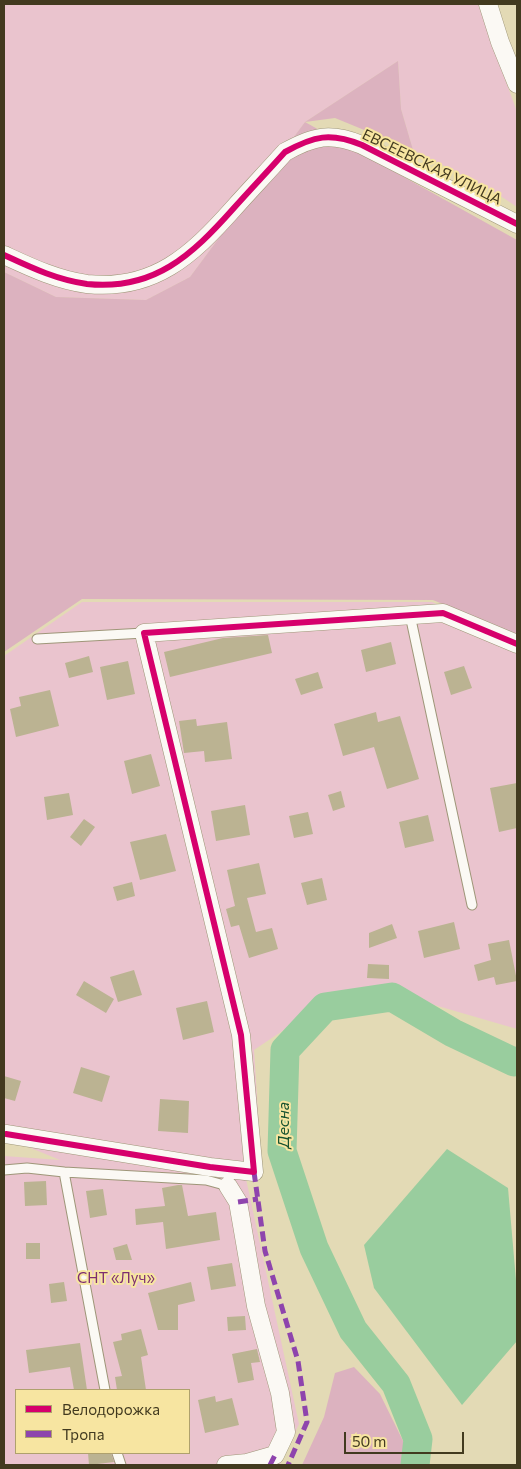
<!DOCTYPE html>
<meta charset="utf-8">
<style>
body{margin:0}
#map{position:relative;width:521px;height:1469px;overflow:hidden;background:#e3dab5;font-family:Commissioner,sans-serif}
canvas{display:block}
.frame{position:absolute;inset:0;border:5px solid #423a1f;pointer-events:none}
.legend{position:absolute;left:15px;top:1389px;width:175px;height:65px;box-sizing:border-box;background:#f7e5a1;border:1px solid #afa16d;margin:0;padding:6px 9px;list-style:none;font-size:15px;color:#423a1f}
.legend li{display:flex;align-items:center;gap:10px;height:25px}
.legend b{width:25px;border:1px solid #afa16d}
.scale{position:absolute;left:344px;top:1432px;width:120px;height:22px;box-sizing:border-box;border:2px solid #423a1f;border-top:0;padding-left:6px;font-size:15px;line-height:18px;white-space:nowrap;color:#423a1f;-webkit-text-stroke:4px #f7e5a1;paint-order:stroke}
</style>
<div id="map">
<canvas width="521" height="1469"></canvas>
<div class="frame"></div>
<ul class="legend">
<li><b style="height:6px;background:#d6006c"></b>Велодорожка</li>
<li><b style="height:6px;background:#8e44ad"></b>Тропа</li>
</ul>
<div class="scale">50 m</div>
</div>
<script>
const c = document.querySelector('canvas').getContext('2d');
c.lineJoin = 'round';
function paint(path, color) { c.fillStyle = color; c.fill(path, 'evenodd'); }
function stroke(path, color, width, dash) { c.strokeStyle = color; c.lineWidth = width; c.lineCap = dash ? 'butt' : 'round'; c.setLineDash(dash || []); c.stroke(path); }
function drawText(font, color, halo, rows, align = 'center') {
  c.font = font + ' Commissioner,sans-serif'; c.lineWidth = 4; c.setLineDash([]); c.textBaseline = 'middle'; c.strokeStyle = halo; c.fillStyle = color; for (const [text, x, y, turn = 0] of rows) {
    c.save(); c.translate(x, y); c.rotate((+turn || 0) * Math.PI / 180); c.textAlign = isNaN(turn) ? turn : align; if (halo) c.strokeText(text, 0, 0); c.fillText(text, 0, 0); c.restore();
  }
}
paint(new Path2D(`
 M4,4h474l39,108v95l-27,-18 -77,-39 -12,-41 -3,-48 -93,61 -115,155 -44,23 -90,-3 -52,-25z
 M82,602h350l85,38v389l-124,-36 -69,10 -70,47 8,125 -16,4 53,245 -19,41h-276v-309l56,4 -56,-23v-481zM16,1390h173v63h-173z`), '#eac4ce');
paint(new Path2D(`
 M398,61l3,48 12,41 -78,-32 -30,4 212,118v395l-84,-35 -351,-1 -78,53v-380l52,25 90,3 44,-23 115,-155z
 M354,1367l26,27 24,49 1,22h-103l22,-48 11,-44z`), '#dcb2bf');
paint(new Path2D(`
 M447,1149l61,39 9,104v49l-55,64 -88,-117 -10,-43z`), '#99cd9e');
stroke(new Path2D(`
 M415,1465l3,-26 -22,-55 -43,-54 -39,-82 -32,-97 3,-101 40,-43 67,-10 61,36 61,29 3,-1`), '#99cd9e', 29);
paint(new Path2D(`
 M268,635l4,18 -102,24 -6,-25 59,-14z
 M391,642l5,22 -30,8 -5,-22z
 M89,656l4,16 -24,6 -4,-15z
 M128,661l7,33 -28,6 -7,-33z
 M464,666l8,22 -21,7 -7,-23z
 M318,672l5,16 -22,7 -6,-16z
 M50,690l9,36 -43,11 -6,-28 11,-3 -2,-9z
 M376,712l2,10 22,-6 19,63 -32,10 -13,-42 -31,9 -9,-32z
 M196,719l1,7 30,-4 5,37 -27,3 -1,-11 -20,2 -5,-32z
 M151,754l9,32 -28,8 -8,-33z
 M517,783v45l-18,4 -9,-44z
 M341,791l4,16 -12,4 -5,-16z
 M69,793l4,22 -26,5 -3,-23z
 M245,805l5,30 -34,6 -5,-30z
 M308,812l5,22 -19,4 -5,-22z
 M428,815l6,26 -29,7 -6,-26z
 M84,819l11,8 -14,19 -11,-9z
 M166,834l10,37 -36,9 -10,-38z
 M259,863l7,31 -19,4 9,34 16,-4 6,21 -29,9 -10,-33 -8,2 -5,-18 9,-3 -8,-36z
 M322,878l5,22 -20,5 -6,-22z
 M132,882l3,14 -18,5 -4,-14z
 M454,922l6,27 -36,9 -6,-27z
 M392,924l5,14 -28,10v-15z
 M509,940l8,41 -21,4 -2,-8 -16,4 -4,-16 17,-5 -3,-16z
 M368,964l21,1v14l-22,-1z
 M134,970l8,25 -24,7 -8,-25z
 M84,981l30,18 -8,14 -30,-18z
 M207,1001l7,31 -31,8 -7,-32z
 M81,1067l29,9 -8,26 -29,-9z
 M4,1076l17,5 -6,20 -11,-3z
 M160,1099l29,2 -1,32 -30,-2z
 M46,1181l1,24 -22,1 -1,-24z
 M178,1185h4l6,31 28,-4 4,28 -54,9 -3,-27 -27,3 -1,-16 30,-3 -3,-18z
 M103,1189l4,26 -17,3 -4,-27z
 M26,1243h14v16h-14z
 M127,1244l5,16h-16l-3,-12z
 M232,1263l4,23 -25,4 -4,-23z
 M64,1282l3,19 -16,2 -2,-19z
 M191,1282l4,19 -17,4v25h-20l-10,-37z
 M245,1316l1,14 -18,1 -1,-14z
 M141,1329l7,26 -7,2 5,33h-29l-2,-13 7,-1 -9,-34 9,-2 -1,-6z
 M80,1343l7,47h-13l-4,-23 -41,6 -3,-23z
 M257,1349l3,13 -9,1 3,17 -16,3 -6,-29z
 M215,1396l1,6 16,-4 7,27 -34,8 -7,-33z
 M88,1453h23l3,9 -25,3z`), '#bbb392');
const lane = new Path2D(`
 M410,615l62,290
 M37,639l107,-6
 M4,1170l23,-2 37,4
 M105,1390l-41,-218 142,8 22,6
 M117,1453l4,12`);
const street = new Path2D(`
 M488,4l12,38 17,42
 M4,255c26,12 53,25 83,29 67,7 105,-29 146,-75 17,-19 35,-38 52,-57 29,-16 45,-20 77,-7l155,79
 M6,1134l204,33 44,5 -13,-137 -97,-402 299,-20 74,31
 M226,1465l21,-2 28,-8 11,-23 -6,-39 -24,-87 -18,-104 -10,-16`);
stroke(lane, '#9e9678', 11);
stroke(street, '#9e9678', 19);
stroke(lane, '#fbf9f4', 9);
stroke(street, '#fbf9f4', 18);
stroke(new Path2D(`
 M254,1172l11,79 33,110 9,61 -19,43
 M238,1202l20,-3
 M270,1465l5,-10`), '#8e44ad', 5, [10, 5]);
stroke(new Path2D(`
 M4,255c26,12 53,25 83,29 67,7 105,-29 146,-75 17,-19 35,-38 52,-57 29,-16 45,-20 77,-7l155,79
 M6,1134l204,33 44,5 -13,-137 -97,-402 299,-20 74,31`), '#d6006c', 6);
drawText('15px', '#423a1f', '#f7e5a1', [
 ["ЕВСЕЕВСКАЯ УЛИЦА",432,167,26]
]);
drawText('15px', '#7d2e70', '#f7e5a1', [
 ["СНТ «Луч»",116,1278]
]);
drawText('italic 16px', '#175230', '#f7e5a1', [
 ["Десна",284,1125,-90]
]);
</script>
